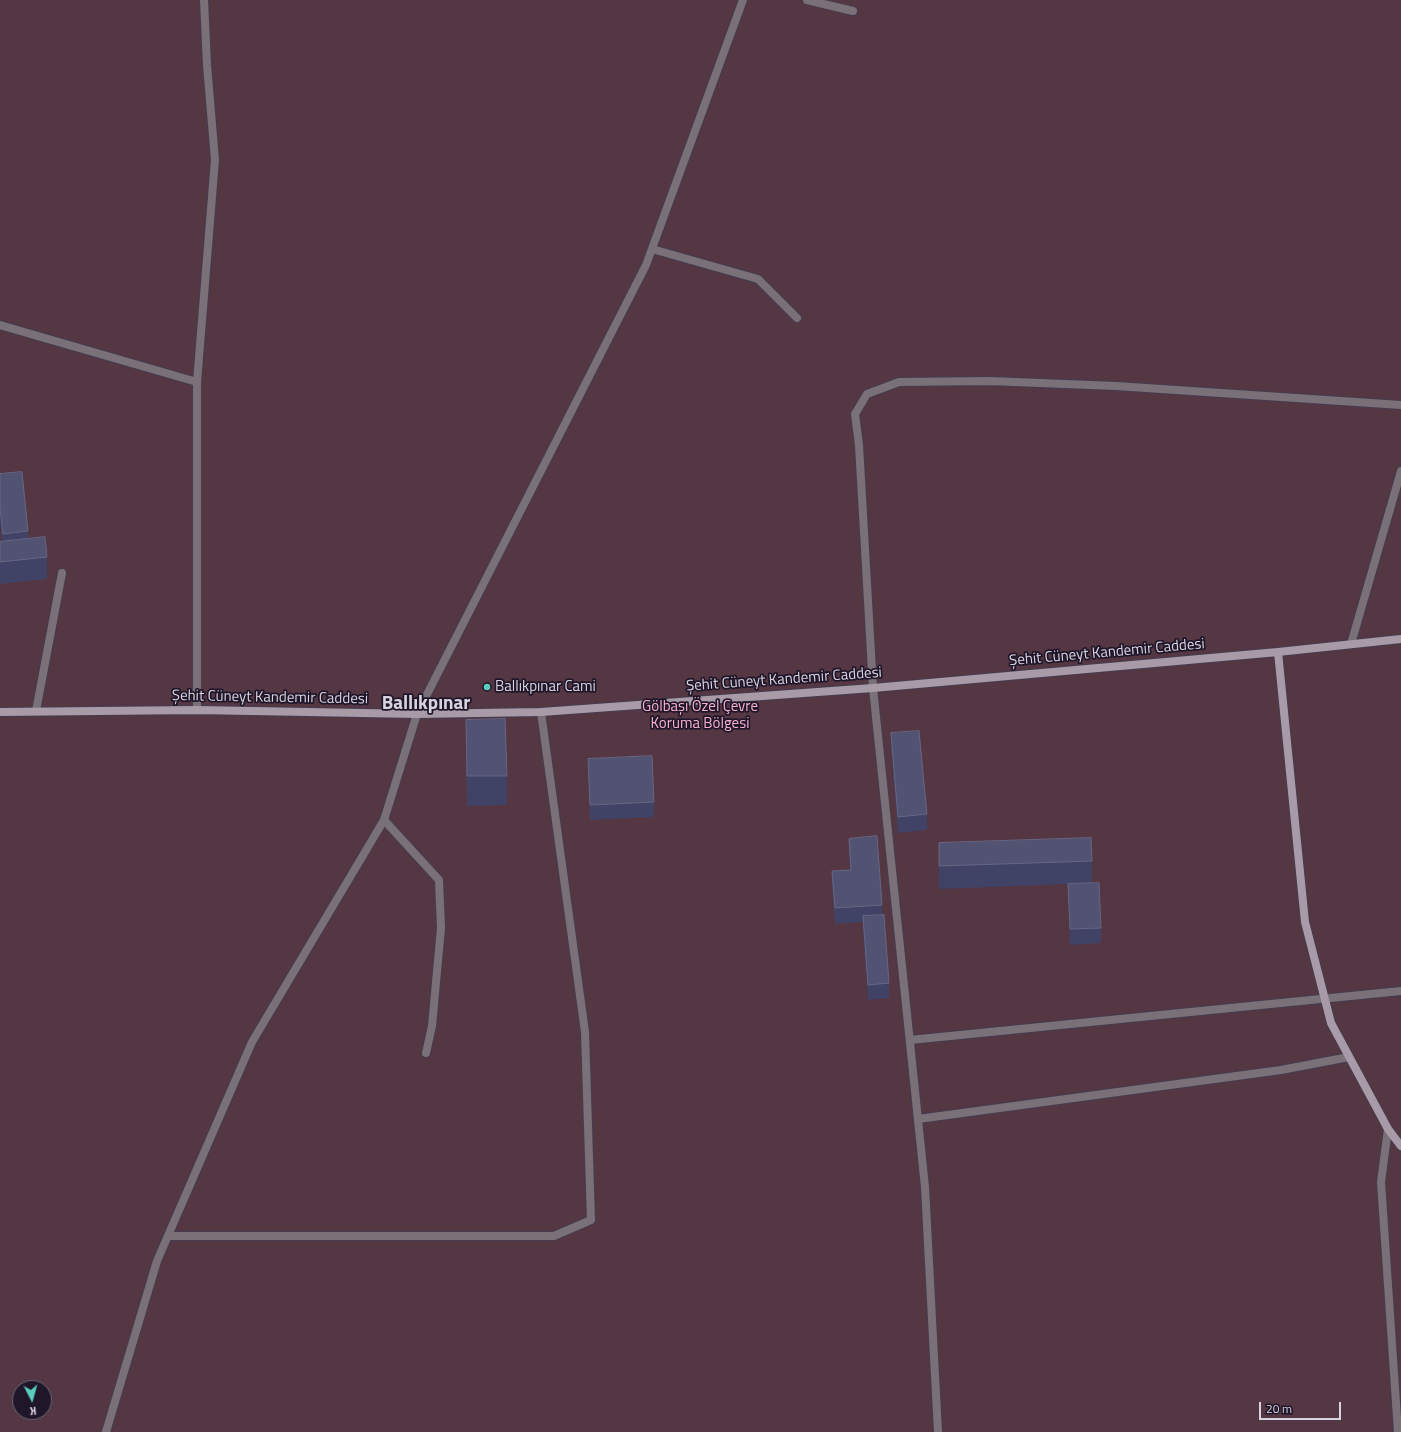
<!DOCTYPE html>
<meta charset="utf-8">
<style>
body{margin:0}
#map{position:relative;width:1401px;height:1432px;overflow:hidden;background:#282033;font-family:"Titillium Web",sans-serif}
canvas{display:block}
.north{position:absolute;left:12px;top:1380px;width:40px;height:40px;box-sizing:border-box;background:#1f1729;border:1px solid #696272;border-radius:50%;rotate:174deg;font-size:11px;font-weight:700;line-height:16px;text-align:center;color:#d8d3e0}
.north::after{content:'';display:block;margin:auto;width:14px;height:18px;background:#59cebf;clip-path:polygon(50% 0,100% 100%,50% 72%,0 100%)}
.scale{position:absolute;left:1259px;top:1402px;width:82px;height:18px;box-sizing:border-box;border:2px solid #d8d3e0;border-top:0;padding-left:5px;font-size:12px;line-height:14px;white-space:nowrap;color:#d8d3e0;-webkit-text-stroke:3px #1f1729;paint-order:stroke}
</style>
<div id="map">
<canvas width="1401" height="1432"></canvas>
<div class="north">K</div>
<div class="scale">20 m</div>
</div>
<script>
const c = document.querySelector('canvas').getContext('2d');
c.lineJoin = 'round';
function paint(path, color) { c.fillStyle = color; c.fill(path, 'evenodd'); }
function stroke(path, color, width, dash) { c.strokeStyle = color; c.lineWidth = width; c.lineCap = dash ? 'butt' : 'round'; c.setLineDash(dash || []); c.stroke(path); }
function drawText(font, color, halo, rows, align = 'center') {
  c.font = font + ' "Titillium Web",sans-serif'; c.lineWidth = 3.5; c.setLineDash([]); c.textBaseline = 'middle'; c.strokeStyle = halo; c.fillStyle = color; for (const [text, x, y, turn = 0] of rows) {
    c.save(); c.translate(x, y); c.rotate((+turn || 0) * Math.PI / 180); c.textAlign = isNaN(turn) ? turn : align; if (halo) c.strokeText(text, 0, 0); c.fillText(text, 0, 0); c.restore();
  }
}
paint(new Path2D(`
 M0,0h1401v1432h-1401zM20,1388h24v24h-24z`), '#553643');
const street = new Path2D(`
 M807,0l46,11
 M652,249l106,30 39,39
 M0,325l197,57v328
 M197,382l18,-222 -8,-95 -3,-65
 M1351,644l50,-173
 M36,711l26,-138
 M384,820l55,60 2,48 -9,98 -6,27
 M910,1040l491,-49
 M918,1119l363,-49 68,-13
 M1388,1129l-7,53 17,250
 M168,1236h386l37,-16 -6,-188 -44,-320
 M106,1432l51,-171 95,-219 132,-222 33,-106 229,-449 97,-265
 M938,1432l-13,-245 -52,-499 -14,-243 -4,-31 12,-20 32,-12 90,-1 127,5 285,19`);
const secondary = new Path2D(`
 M1278,652l27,270 26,101 57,106 13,17
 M0,712l197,-2 220,4 124,-2 332,-24 405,-36 123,-13`);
stroke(street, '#443d4f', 10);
stroke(secondary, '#443d4f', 10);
stroke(street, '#797078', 8);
stroke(secondary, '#a99aa8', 8);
paint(new Path2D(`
 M0,474l28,57v8l19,18v22l-47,5v-42h2l-2,-19z
 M466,720l41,56v29l-40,1z
 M891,733l36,81v16l-29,3 -7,-85z
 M588,759l66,43v15l-64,3z
 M849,839l33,66v10l7,68v15l-21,2 -5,-68v-10l-28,2 -3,-37v-16l18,-1 -1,-16z
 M939,843l153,18v22l9,45v15l-31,2 -2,-61 -129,5z`), '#414366');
const building = new Path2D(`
 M22,472l6,59 -25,3 -3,-26v-34z
 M45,537l2,20 -47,5v-20z
 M505,719l2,57h-40l-1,-56z
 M919,731l8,83 -29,3 -7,-84z
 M652,756l2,46 -64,3 -2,-46z
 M877,836l5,69 -47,3 -3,-37 19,-1 -2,-31z
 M1091,838l1,23 -153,5v-23z
 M1099,883l2,45 -31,1 -2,-45z
 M884,915l5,68 -21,2 -5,-69z`);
paint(building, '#525273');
stroke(building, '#676684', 1);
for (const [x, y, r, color] of [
 [487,687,4,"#59cebf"]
]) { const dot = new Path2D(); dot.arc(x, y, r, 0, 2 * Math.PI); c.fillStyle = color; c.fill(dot); stroke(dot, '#1f1729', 1.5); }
drawText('15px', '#d8d3e0', '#1f1729', [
 ["Şehit Cüneyt Kandemir Caddesi",1107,653,-5],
 ["Şehit Cüneyt Kandemir Caddesi",784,680,-4],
 ["Şehit Cüneyt Kandemir Caddesi",270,698,1]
]);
drawText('15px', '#d8d3e0', '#1f1729', [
 ["Ballıkpınar Cami",495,687]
], 'left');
drawText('15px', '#f9b0cf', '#1f1729', [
 ["Gölbaşı Özel Çevre",700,707],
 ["Koruma Bölgesi",700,724]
]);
drawText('bold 19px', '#d8d3e0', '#1f1729', [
 ["Ballıkpınar",426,704]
]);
</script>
